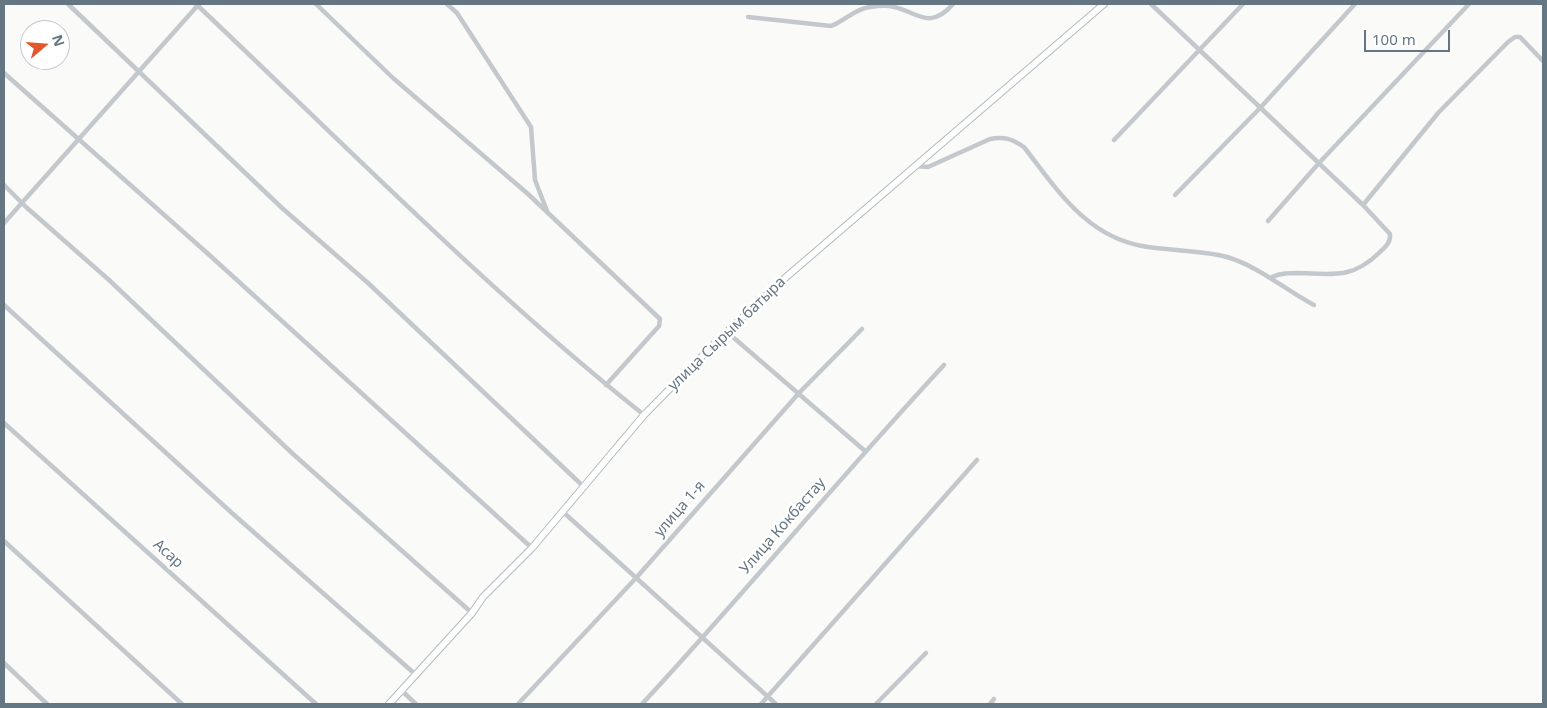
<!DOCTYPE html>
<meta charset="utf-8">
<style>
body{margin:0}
#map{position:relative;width:1547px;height:708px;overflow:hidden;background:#fafaf8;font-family:"Noto Sans",sans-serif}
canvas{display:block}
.frame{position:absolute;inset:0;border:5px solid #657683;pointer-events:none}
.north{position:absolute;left:20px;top:20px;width:50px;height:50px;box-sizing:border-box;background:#fff;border:1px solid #c1c8cd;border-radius:50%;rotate:72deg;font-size:14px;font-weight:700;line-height:20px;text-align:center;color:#657683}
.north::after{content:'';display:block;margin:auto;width:18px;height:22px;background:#e4572e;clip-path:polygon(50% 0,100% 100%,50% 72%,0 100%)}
.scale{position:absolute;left:1364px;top:30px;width:86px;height:22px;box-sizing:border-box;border:2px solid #657683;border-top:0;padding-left:6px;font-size:15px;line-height:18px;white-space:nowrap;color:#657683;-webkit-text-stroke:4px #fff;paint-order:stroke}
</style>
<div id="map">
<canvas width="1547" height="708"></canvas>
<div class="frame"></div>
<div class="north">N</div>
<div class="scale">100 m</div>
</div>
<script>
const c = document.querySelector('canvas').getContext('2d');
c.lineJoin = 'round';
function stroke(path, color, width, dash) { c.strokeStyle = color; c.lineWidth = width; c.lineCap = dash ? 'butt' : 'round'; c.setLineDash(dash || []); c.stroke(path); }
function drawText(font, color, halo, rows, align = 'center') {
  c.font = font + ' "Noto Sans",sans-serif'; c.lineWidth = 5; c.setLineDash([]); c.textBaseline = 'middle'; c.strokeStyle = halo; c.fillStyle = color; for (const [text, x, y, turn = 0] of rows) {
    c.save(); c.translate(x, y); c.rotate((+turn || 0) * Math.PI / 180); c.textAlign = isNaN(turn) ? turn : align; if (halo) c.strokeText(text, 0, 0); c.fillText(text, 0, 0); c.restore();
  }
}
const secondary = new Path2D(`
 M389,704l83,-91 11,-16 49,-49 112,-133 71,-72 70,-65 319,-274`);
stroke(secondary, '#b3babf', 8);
stroke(new Path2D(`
 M68,4l214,204 86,75 216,204
 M196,4c147,139 290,285 448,411
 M316,4l77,74 135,116 132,125 -1,7 -53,59
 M447,4l10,9 74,114 4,53 12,31
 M1151,4l212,201 27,29c1,9 -5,13 -11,19 -27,26 -46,21 -80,20 -10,0 -18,0 -27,4
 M748,17l83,9c14,-5 23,-17 39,-19 6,-1 13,-2 19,-1 26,3 39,27 64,-2
 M4,73l202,179 326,296
 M1114,140l129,-136
 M915,166l13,1 62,-28c14,-3 22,0 34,8 34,44 64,92 124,100 26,4 54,3 79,10 33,10 58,33 87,48
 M4,185l22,22 83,73 184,174 179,159
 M1175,195l85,-87 95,-104
 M1363,205l76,-93 69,-70 7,-5h5l23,24
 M1268,221l51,-58 150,-159
 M4,223l195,-219
 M4,305l229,209 182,160
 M727,332l138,119
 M4,423l312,281
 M562,511l214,193
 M4,541l178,163
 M4,663l43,41
 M402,691l14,13
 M518,704l118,-126 163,-185 63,-64
 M642,704c103,-111 199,-228 302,-339
 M761,704l216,-244
 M876,704l50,-51
 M990,704l4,-5`), '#c3c8cc', 4.5);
stroke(secondary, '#fff', 6);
drawText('15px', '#657683', '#fff', [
 ["улица Сырым батыра",727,334,-44],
 ["улица 1-я",680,509,-49],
 ["Улица Кокбастау",783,526,-49],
 ["Асар",168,554,42]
]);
</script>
